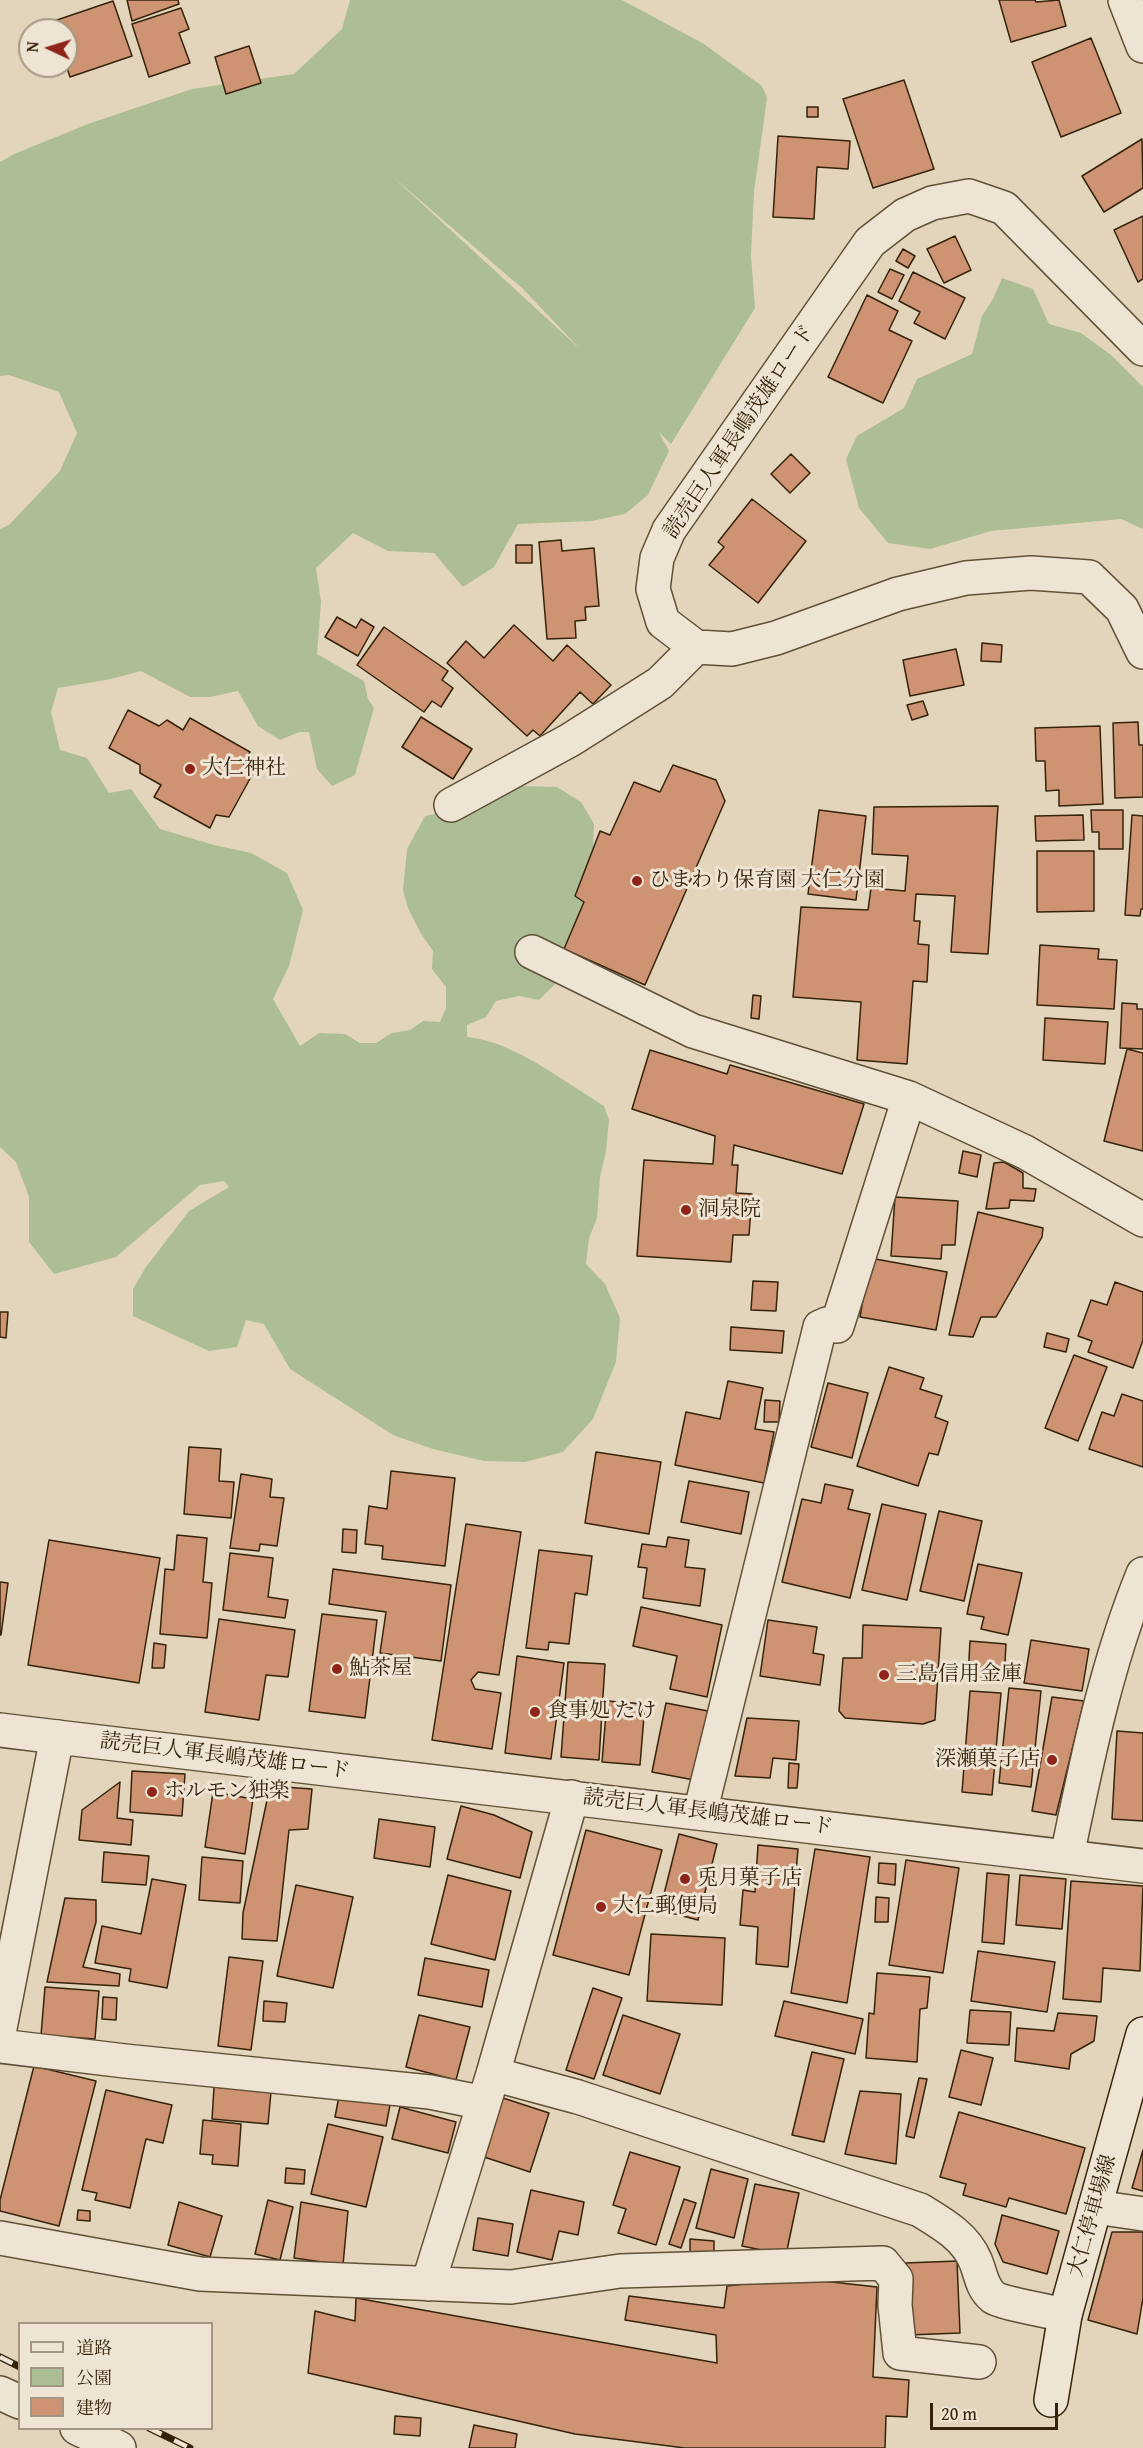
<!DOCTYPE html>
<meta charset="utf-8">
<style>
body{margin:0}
#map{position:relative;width:1143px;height:2448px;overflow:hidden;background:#e3d5bc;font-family:"Gentium Book Plus","Noto Serif JP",serif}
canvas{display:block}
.legend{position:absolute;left:18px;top:2322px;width:195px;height:108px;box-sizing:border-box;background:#ede4d3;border:2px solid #a39783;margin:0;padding:8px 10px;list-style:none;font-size:18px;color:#35230a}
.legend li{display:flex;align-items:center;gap:12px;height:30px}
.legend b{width:30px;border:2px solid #a39783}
.north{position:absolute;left:18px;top:18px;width:60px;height:60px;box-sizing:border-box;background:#ede4d3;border:2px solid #a39783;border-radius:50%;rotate:274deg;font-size:16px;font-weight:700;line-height:24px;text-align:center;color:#35230a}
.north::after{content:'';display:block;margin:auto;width:21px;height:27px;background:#8f2418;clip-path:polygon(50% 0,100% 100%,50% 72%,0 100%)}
.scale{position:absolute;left:930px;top:2403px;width:128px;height:27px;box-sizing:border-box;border:3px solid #35230a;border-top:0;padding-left:8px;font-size:18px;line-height:21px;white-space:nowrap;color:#35230a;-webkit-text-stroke:4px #ede4d3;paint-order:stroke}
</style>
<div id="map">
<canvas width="1143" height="2448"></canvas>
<ul class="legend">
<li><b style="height:8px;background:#ede4d3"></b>道路</li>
<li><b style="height:16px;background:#adbe96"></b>公園</li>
<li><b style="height:16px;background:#ce9372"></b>建物</li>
</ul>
<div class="north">N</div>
<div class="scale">20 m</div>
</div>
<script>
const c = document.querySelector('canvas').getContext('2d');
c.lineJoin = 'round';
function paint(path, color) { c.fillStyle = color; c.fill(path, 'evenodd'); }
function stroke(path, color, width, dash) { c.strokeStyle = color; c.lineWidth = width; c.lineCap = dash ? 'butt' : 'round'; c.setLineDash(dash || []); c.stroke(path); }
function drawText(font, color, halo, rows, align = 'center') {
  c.font = font + ' "Gentium Book Plus","Noto Serif JP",serif'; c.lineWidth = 6; c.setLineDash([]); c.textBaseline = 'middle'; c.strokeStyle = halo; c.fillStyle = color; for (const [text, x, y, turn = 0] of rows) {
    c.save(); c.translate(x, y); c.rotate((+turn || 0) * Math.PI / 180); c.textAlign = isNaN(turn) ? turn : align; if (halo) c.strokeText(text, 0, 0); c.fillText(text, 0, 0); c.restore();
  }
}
paint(new Path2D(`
 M350,0h272l82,44 58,42 5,12 -13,94 -3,63 4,53 -84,136 -13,-13 11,20 -21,44 -23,19 -33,7 -74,3 -24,43 -31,20 -29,-34 -46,-2 -35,-18 -37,35 5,34 -4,52 47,27 4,18 6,9 -19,67 -23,11 -15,-17 -8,-37h-10l-19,8 -22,-14 -20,-35 -28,6h-20l-49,-26 -30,8 -53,9 -7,24 9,38 27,8 22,35 22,-4 29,40 54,16 37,8 36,20 16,37 -14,56 -16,33 27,47 19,-13 26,1 15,9h16l16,-10 18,-3 13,-9 17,1 6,-14v-21l-14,-18 1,-18 -13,-19 -12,-24 -5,-18 4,-41 18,-33 23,-5 44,-18 31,-7 34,1 24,15 13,22 -1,30 -12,98 -19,25 -23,23 -20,-4 -23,5 -10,16 -19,8v12c46,4 98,45 137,69l5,14 -3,31 -6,26 -3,41 -8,20 -3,26 19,20 15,34 -4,44 -23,57 -30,33 -38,10 -41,-1 -51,-12 -40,-14 -103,-66 -26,-45 -18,-4 -9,27 -28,4 -76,-35v-27l13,-22 43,-56 40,-24 -5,-6 -24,4 -84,72 -62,17 -25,-32v-45l-13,-35 -16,-15v-618l9,-4 51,-54 17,-38 -18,-41 -50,-17 -9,1v-214l14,-8 74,-30 104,-35 102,-15 48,-45zM392,176l131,113 57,60z
 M1002,278l31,11 16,35 32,9 30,22 32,32v142l-22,-10 -130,12 -61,18 -42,-6 -29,-35 -13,-49 11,-23 47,-28 13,-29 55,-25 10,-38 11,-17z`), '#adbe96');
const building = new Path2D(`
 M127,0h51l1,4 -47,17z
 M999,0h36l1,2 23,-2 7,26 -55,16z
 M113,1l19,55 -62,21 -4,-12v-35h-12l-3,-8z
 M181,8l8,21 -10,4 11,30 -41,14 -17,-53z
 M1091,38l30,75 -60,24 -29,-75z
 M249,46l12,37 -35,11 -11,-37z
 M904,80l30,89 -61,19 -30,-89z
 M807,107h11v10h-11z
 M778,136l72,5 -2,28 -31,-2 -3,52 -41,-2z
 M1142,139l1,49 -39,24 -22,-36z
 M1143,216v63l-5,3 -24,-52z
 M955,236l16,34 -27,13 -17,-34z
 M903,249l12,7 -7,12 -12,-7z
 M890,269l14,6 -12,24 -14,-7z
 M913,272l52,26 -20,41 -31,-16 6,-11 -21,-11z
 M867,295l31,16 -9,19 23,11 -29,62 -55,-26z
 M791,454l19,19 -20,20 -19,-19z
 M752,499l54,42 -48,62 -49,-38 15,-18 -6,-5z
 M561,540l1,11 32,-3 5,58 -14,1 1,13 -11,1 1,17 -29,1 -8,-97z
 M516,545h16v18h-16z
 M337,617l19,11 5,-9 13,8 -16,29 -33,-19z
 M514,625l39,36 14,-16 44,40 -18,19 -13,-12 -40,44 -7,-6 -6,6 -80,-73 19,-22 18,17z
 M384,627l64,44 -6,9 11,8 -12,19 -9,-6 -8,11 -67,-47z
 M982,643l20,2 -1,17 -20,-1z
 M956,649l8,36 -54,11 -7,-36z
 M923,701l5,14 -16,5 -5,-15z
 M128,710l31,16 8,-6 16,10 7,-12 60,34 -7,11 9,12 -23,42 -13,-2 -6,13 -56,-31 7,-12 -21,-12v-8l-31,-17z
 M421,717l51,32 -19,30 -51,-32z
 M1138,722l1,23h4v52l-28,1 -2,-75z
 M1100,726l3,78 -44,2v-16l-13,1 -1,-30h-9l-1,-33z
 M673,765l43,15 9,21 -80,184 -81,-36 20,-47 -9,-6 25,-65 10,4 24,-53 26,10z
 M998,806l-10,148 -37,-2 4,-56 -39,-2 -2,27h6l-2,23 11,1 -2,37 -14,-1 -6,83 -50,-4 4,-58 -68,-5 8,-90 67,3 3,-22 34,3 3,-35 -36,-2 2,-47z
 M819,810l47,6 -10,84 -48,-6z
 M1091,810h32v39h-24v-17h-7z
 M1083,815l1,25 -48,1 -1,-25z
 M1132,815l11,1v93h-2l-1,7 -15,-1z
 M1037,851h57v60l-57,1z
 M1040,945l59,4 -1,10 19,1 -3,49 -77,-4z
 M753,995l8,1 -2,23 -8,-1z
 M1122,1003l15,1v5h6v40l-23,-1z
 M1045,1018l63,4 -3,42 -62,-4z
 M1127,1049l16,4v98l-39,-10z
 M650,1050l77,24 3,-9 134,39 -22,70 -108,-29 -2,20h6l-2,28 16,1 -3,41h-16l-2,27 -94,-6 7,-96 69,4 2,-28 -83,-27z
 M963,1151l18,4 -4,22 -18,-4z
 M1004,1162l19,11v15l13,1 -2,12 -24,-1 -1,8 -23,1 8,-46z
 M895,1197l63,4 -3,44h-13l-1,14 -50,-3z
 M978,1212l65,16 -1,9 -46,80h-15l-8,20 -24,-2z
 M870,1258l77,14 -11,58 -76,-13z
 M753,1281l25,1 -2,29 -25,-1z
 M1115,1282l28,10v48l-10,28 -45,-16 4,-11 -14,-5 13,-36 16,5z
 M0,1312h8l-2,26 -6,-1z
 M731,1327l53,4 -2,22 -52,-3z
 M1047,1333l22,6 -3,13 -22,-5z
 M1074,1355l33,12 -29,74 -33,-13z
 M889,1367l35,11 -4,11 22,7 -7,21 13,5 -10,33 -9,-2 -11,33 -61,-20z
 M728,1381l35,7 -8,41 19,3 -10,51 -89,-18 11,-53 34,7z
 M828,1383l40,10 -16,65 -41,-11z
 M1122,1394l21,7v66l-54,-18 13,-37 12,4z
 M765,1400l15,1 -1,21h-15z
 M189,1447l32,2 -2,32 15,1 -3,36 -47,-4z
 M596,1452l65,10 -12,72 -64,-11z
 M391,1471l64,7 -10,88 -63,-7 1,-13 -18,-2 4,-38 18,3z
 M241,1474l31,5 -2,18 14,1 -7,48 -17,-2 -1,7 -29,-3z
 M689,1481l60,11 -8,42 -60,-12z
 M825,1484l28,6 -5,19 22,5 -20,84 -68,-16 20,-83 19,4z
 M882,1504l44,10 -19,86 -45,-10z
 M939,1511l43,10 -18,80 -44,-10z
 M466,1524l55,8 -22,143 -21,-3 -7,8 4,9 26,4 -9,56 -60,-9z
 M343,1529l14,1 -1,23 -14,-1z
 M177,1535l30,3 -4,44 9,1 -5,55 -47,-4 5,-65 9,1z
 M668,1537l21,3 -4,27 20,2 -5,37 -57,-8 4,-30 -9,-1 4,-23 24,3z
 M49,1540l111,18 -21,125 -111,-18z
 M539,1550l53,6 -5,39 -12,-2 -6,51 -20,-2 -1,8 -22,-2z
 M230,1553l43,5 -5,39 20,3 -3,18 -62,-8z
 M978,1564l44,9 -14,62 -27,-6 3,-12 -17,-3z
 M333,1569l118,16 -10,76 -61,-8 6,-41 -57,-8z
 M0,1582l8,1 -7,52h-1z
 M641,1607l81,18 -15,72 -37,-8 7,-33 -44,-10z
 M322,1614l55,6 -12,98 -56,-7z
 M219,1619l76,11 -7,47 -22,-2 -7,45 -54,-8z
 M768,1620l49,7 -4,26 11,2 -4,30 -60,-9z
 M863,1625l78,3 -6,92 -12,4 -78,-6 -6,-7 4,-53h19z
 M1031,1640l58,9 -7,42 -58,-8z
 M970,1641l36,3 -2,36 -36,-3z
 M154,1643l12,2 -2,23h-12z
 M517,1656l47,7 -13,96 -46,-6z
 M568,1662l37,2 -6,96 -38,-3z
 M1009,1688l32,3 -10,96 -32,-4z
 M970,1691l31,2 -9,102 -30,-3z
 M1052,1697l32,4 -28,114 -24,-4z
 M607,1701l38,3 -5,61 -38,-3z
 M666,1703l42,8 -14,69 -42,-8z
 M747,1718l52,3 -3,39 -23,-2 -3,20 -35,-2z
 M1117,1731l26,2v88l-31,-2z
 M789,1763l10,1 -2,24h-9z
 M132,1771l53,3 -3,42 -52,-4z
 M120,1782l-3,36 16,2 -2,25 -52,-5 3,-30z
 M270,1786l42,3 -4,40 -19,1 -12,111 -35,-2 1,-26z
 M213,1792l40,7 -8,55 -40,-7z
 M461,1806l33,9 38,17 -12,46 -73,-19z
 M379,1819l56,8 -5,40 -56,-9z
 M586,1830l76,20 -33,125 -76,-20z
 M679,1834l38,10 -19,76 -38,-10z
 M758,1845l40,4 -10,118 -32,-3 2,-37 -18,-2 3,-35 12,2z
 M815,1849l55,8 -23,146 -56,-10z
 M104,1852l45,4 -3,29 -44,-3z
 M202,1857l41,4 -3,42 -41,-3z
 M906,1860l53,8 -16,105 -54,-8z
 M879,1863l17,1 -1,21 -17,-2z
 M987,1873l22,2 -5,69 -22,-2z
 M448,1875l63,16 -16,69 -64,-16z
 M1020,1875l46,4 -4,50 -46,-4z
 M152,1879l34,6 -19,103 -38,-7 2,-12 -36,-6 7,-37 39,8z
 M1071,1881l72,5 -3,85 -37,-3 -2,34 -38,-3z
 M296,1885l57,12 -20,91 -56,-12z
 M876,1897l13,1 -1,24h-13z
 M65,1898l31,2v22l-13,45 37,7 -1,12 -72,-4z
 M651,1934l74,4 -3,67 -75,-4z
 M978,1951l77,11 -8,50 -76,-11z
 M229,1957l34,4 -12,89 -33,-4z
 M425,1958l64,12 -7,37 -64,-12z
 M877,1973l53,4 -3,31 -7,1 -3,53 -51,-4 3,-45 5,1z
 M45,1987l54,4 -4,48 -54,-4z
 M593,1988l29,10 -28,81 -28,-9z
 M103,1997l14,1 -1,22 -14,-1z
 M264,2001l23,2 -2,19 -22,-1z
 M784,2001l79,18 -8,35 -80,-18z
 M970,2010l41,2 -2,33 -42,-2z
 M1058,2013l39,3 -3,25 -23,13 -2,15 -54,-8 2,-33 37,3z
 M419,2015l51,12 -14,53 -50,-13z
 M623,2015l57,19 -20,60 -57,-19z
 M961,2050l32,8 -12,47 -32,-8z
 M812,2052l32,7 -20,83 -32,-7z
 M34,2066l62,15 -37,145 -59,-15v-11z
 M919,2078l8,1 -13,59 -8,-2z
 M214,2087l57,5 -3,32 -56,-5z
 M106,2090l66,15 -9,38 -17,-4 -16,69 -35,-8 2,-7 -15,-3z
 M860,2091l41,3 -5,70 -51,-10z
 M339,2096l51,9 -4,21 -51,-9z
 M500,2097l49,16 -19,59 -49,-16z
 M400,2107l56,15 -8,31 -56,-14z
 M959,2112l126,36 -19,66 -57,-16 -3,9 -43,-12 3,-11 -26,-7z
 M203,2120l38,4 -3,42 -26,-2 1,-9 -13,-1z
 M328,2124l55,13 -17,70 -55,-13z
 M1143,2150v41l-11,-3z
 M630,2152l50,15 -24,78 -38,-12 8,-24 -13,-4z
 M286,2168l19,2 -1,14 -19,-1z
 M711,2169l37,10 -14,59 -38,-10z
 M755,2184l44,9 -13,62 -44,-9z
 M531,2190l53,12 -6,33 -19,-4 -7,29 -35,-8z
 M684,2199l12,4 -15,45 -12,-4z
 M268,2200l25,7 -13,53 -25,-6z
 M179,2202l43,14 -12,41 -42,-12z
 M301,2202l47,9 -5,54 -49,-7z
 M78,2210l12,1v10l-13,-1z
 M1002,2215l57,16 -12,43 -44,-12 -8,-18z
 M478,2218l35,6 -5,32 -35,-6z
 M1112,2232h31v66l-6,36 -49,-14z
 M690,2239l24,2v19l-24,-1z
 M957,2261l3,72 -52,2 -3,-72z
 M796,2278l81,9 -4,90 36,3 -2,37 -21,-1 -1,32h-200l-110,-14 -267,-61 7,-62 40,10 1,-23 361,65 -1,-28 -91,-15 4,-24 95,12 3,-22z
 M395,2416l26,2 -1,18 -26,-2z
 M474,2425l43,9 -2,14h-46z`);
paint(building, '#ce9372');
stroke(building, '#35230a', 1.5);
const minor = new Path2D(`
 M1125,0l18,46
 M1143,349l-139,-141 -35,-12 -37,7 -27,12 -35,27 -201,288 -12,28 -4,31 10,33 33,25 36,2 44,-11 122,-44 68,-16 65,-5 58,4 33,32 21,43
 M451,805l119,-65 90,-57 36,-36
 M532,952l161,79 216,67 116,54 118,68
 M0,1730l57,7
 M700,1813l120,-486 7,-3 10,2 72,-228
 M1067,1856c20,-96 39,-191 76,-282
 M0,2046l125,15 305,31 54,11
 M493,2074l85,23 342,113c21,13 45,26 55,50 6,13 6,27 18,37 8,6 59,15 72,18
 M1095,2207l48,7
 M0,2238l200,36 311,13 109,-16 263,-8 13,16 -1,26 5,48 79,9
 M428,2284l65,-210 79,-277
 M0,2393l20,9
 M77,2428l42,20`);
const tertiary = new Path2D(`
 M0,2028l57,-291 1086,129`);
const secondary = new Path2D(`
 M1051,2400l14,-85 78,-281`);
stroke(minor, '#605036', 36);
stroke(tertiary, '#605036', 36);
stroke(secondary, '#35230a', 36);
stroke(minor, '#ede4d3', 33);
stroke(tertiary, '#ede4d3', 33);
stroke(secondary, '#ede4d3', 33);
const rail = new Path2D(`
 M0,2357l20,10
 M149,2428l41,20`);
stroke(rail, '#35230a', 7);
stroke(rail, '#ede4d3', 4.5, [14]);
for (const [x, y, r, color] of [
 [190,769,6,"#8f2418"],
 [637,881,6,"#8f2418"],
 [686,1210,6,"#8f2418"],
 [337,1669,6,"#8f2418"],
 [884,1675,6,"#8f2418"],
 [535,1712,6,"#8f2418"],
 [1052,1760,6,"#8f2418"],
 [152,1792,6,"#8f2418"],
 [685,1879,6,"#8f2418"],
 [601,1907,6,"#8f2418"]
]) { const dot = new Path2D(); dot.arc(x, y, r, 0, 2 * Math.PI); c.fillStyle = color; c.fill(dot); stroke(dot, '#ede4d3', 2); }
drawText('21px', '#35230a', '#ede4d3', [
 ["読売巨人軍長嶋茂雄ロード",740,432,-56],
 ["読売巨人軍長嶋茂雄ロード",225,1757,7],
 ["読売巨人軍長嶋茂雄ロード",708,1813,7],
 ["大仁停車場線",1093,2216,-74]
]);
drawText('21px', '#35230a', '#ede4d3', [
 ["大仁神社",202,769],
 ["ひまわり保育園 大仁分園",649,881],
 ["洞泉院",698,1210],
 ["鮎茶屋",349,1669],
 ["三島信用金庫",896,1675],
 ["食事処 たけ",547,1712],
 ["深瀬菓子店",1040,1760,"right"],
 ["ホルモン独楽",164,1792],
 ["兎月菓子店",697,1879],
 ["大仁郵便局",613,1907]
], 'left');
</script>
